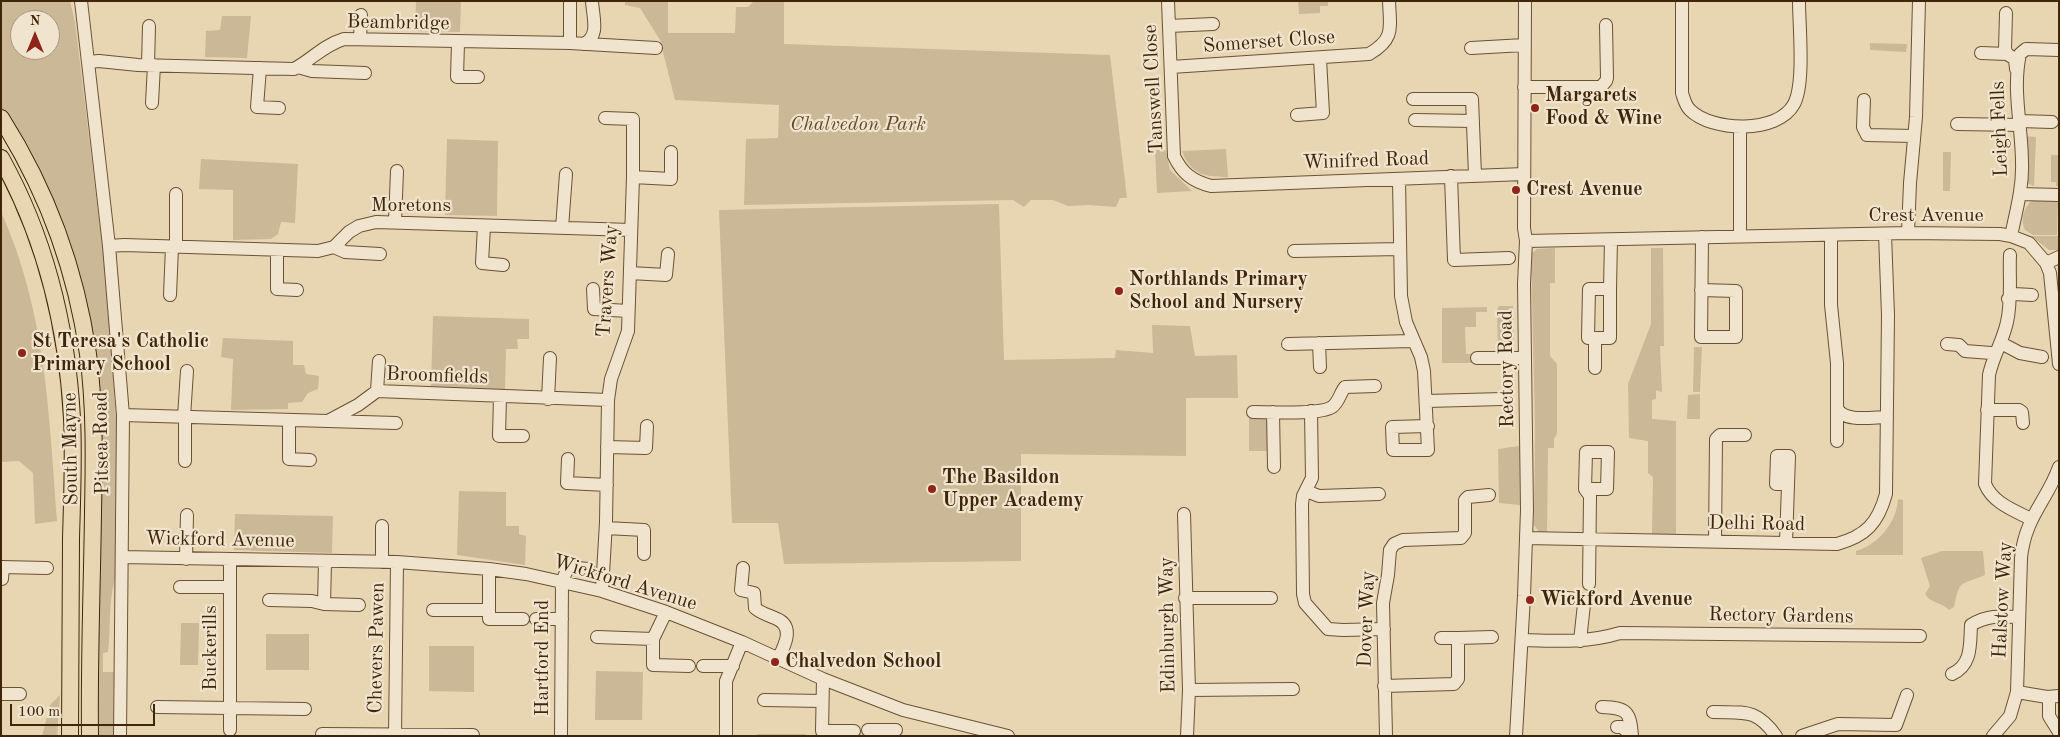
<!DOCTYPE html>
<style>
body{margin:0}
#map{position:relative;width:2060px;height:737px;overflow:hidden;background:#e8d6b3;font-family:"Old Standard TT",serif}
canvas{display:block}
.frame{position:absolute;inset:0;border:2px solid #402609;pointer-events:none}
.north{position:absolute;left:10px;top:10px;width:50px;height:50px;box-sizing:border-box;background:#f0e4ce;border:1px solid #aa987f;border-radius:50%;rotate:0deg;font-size:14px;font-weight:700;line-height:20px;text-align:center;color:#402609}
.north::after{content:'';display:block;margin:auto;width:18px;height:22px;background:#8f2418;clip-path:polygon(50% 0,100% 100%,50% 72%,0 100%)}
.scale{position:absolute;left:10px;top:704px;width:145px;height:22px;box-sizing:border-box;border:2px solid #402609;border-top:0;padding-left:6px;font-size:15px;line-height:18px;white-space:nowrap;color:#402609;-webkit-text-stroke:4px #f0e4ce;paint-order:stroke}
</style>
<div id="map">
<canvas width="2060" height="737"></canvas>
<div class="frame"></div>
<div class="north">N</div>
<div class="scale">100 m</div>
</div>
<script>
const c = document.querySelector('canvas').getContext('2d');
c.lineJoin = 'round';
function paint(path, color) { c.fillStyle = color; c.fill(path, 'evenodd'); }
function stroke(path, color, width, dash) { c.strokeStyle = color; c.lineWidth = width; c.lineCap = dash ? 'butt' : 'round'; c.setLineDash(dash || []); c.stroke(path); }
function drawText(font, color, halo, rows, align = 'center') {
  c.font = font + ' "Old Standard TT",serif'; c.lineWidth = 4.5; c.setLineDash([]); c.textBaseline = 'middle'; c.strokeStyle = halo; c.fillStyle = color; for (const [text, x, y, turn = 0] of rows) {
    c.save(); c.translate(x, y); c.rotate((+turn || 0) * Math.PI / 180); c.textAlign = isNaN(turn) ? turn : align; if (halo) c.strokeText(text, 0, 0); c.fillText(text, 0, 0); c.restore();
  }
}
paint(new Path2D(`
 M1,1h69l5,21 28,230 8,95 5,72 -1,160c-7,24 -4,48 -7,73l-5,1v19h11l-1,64h-18l-3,-393 -74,-207 -17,-27zM20,20h30v30h-30z
 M416,1h45l-1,31 -45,-1z
 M625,1h43v32h67l1,-26h12l6,-6h30v43l326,11 17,143h-7l-4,9 -27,-2 -21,1 -15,-6h-22l-7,7 -11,-7 -269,5 2,-66 32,-1 1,-33 -104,-5 -15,-60 -20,-32 -15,-3z
 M1298,1h30v5h-8v7l-21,1z
 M222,16h29l-4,42 -42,-1 1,-26 14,-1z
 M1870,43l37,1 -1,8 -36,-2z
 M2025,136l11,1 -2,49 -8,-3z
 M447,139l51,2 -1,75 -52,-1z
 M1226,149l2,28c-23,0 -37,-2 -46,-26z
 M1155,150h11l4,20 22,21 -35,2z
 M1943,152h8l-1,39h-7z
 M2051,155h8v31h-3v-4h-5z
 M201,159l97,5 -3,59 -14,-1 -3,12 -7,5 -38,1v-50l-34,-1z
 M2032,200l26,1 -1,34h-24l-8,-5c-5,-9 -1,-23 7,-30z
 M999,204l5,156 111,-2 1,-8 37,3 -1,-28 38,1 5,30 42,-1 1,43h-52v58l-165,-2v107l-237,3 -6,-41h-46l-13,-313z
 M1,212c45,99 48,203 56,309l-22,3 -2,-51 -14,-12 -18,1z
 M2031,236h28v14h-10z
 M1555,248v35h-5v73l7,8v70l-3,5v9h-6l-1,87 -8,-3 -5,-7 1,-98 -4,-173 6,-5z
 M1651,248h12l1,98h-4l2,46 -6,-2v9l-4,1v19l24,2v113h-24l1,-57 -5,-4v-32l-19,-3 -1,-54 23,-60z
 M1499,306h14l1,57h-72v-55l45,-1v5h-11v15h-11l1,27 32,-1 -1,-43z
 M433,316l96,3v20h-12l1,10h-12l-1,42 -74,-5z
 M223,338l70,3v24h11l2,9 13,2 -1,13 -10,4 -6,9 -14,1v6l-57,1 2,-51 -12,-2z
 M1694,347h8l-2,45h-7z
 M1700,394v25h-13l1,-24z
 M1249,418h18v33h-18z
 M1519,446l1,59 -21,-2 -1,-54z
 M459,491l47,1v34h13v8l7,2 -1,29 -68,-10z
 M1898,499l5,1v55h-47v-4c22,-6 41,-29 42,-52z
 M235,514l98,2 -1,37 -98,-3z
 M1942,551h41l2,24c-25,11 -25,3 -31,32l-5,3c-7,-8 -18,-6 -24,-16l5,-8 -9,-28z
 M181,623h18l-1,42h-18z
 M266,634h43v36h-43z
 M429,646h45v46l-45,-1z
 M596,671l47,1 -1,48h-47z
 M60,695l-3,41h-15l8,-31z
 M757,734h49v2h-49z`), '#cbb896');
const minor = new Path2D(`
 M81,1l28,245 14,169 -3,321
 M1168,1l6,155c8,17 18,25 37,30l313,-12
 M1682,1v92c2,6 3,12 8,17 22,22 88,24 104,-6 11,-20 5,-78 5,-103
 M2006,13l-1,36 2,5 8,5 1,10
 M1169,26l44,-2
 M360,39l1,-24
 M458,43l-1,34h21
 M570,43v-42
 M584,44c16,-8 9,-26 8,-43
 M1471,48l53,-3
 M1981,53l26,1
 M88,62l11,-1 39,4 156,4c17,-9 30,-24 50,-30l226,4 86,5
 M148,65l1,-39
 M298,67l14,4 53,2
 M1171,67l198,-13c26,-15 21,-26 20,-53
 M260,68l-3,39 22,1
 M1524,87h77l5,-6 1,-3 -1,-53
 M1413,99h59l3,76
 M1864,100l-1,27 4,8 47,1
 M152,103l2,-38
 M1297,115l26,-2 -3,-54
 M1415,120l58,1
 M2019,121l33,1
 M1957,124l63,1
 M1451,176l3,84 55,-2
 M633,177l38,2v-27
 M1399,180l2,116 5,26 15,35 3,14 4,79h-35l-1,-23 36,-1
 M2020,194l39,1
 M395,222l2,-51
 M484,226l-2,37 21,2
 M562,228l4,-54
 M1908,233l2,-50 6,-66 3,-116
 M1740,236v-109
 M1831,236v69l6,58v45c7,15 36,9 50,9
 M2011,236c5,-24 12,-49 11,-73 0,-37 -10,-73 -2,-109l6,-5 33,1
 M1526,241l382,-8 92,1 11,2 18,7 17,20 4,10 9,91
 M109,246l15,-1 194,6 16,-4 15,-15 10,-6 17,-4 255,8
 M176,247v-53
 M334,247l11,5 35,2
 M277,250v39l20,1
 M1294,251l106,-2
 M2010,255c-1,21 2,46 -3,67 -4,19 -14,34 -18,53l-4,109c8,19 28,26 46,35
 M2046,263l13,-6
 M630,273l36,2 2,-21
 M593,289l1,20 34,2
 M1610,289l1,-49
 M1701,290l35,1v46h-35l1,-100
 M170,295l2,-48
 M2008,299l6,-5 18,1
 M1319,343l1,24
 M2001,343l19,10 22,4
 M1288,344l125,-3
 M1947,344l12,1 6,6 26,2 4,3
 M1477,358h48
 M1595,368v-30h-7l1,-49h21v49h-15
 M377,391l2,-30
 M500,397l-1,39h24
 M548,399l2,-41
 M1427,401l76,-2
 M1837,408v33
 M1987,410h32l3,2 1,11
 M1311,411l1,67 -9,18 -1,8 1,90 2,9 23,26 15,1 41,-1
 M1253,412c17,0 67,3 79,-5 7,-5 8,-14 13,-20l30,-1
 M1273,412l1,55
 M123,415l205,6 30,-16 19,-14 231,9
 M184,417l3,-46
 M289,420v39l21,1
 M328,421l68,2
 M607,447l39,1 1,-22
 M568,459l-1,24 40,2
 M185,461v-44
 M1585,489h22l1,-37h-22l-1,37 5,7 -1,88
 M1306,491l13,5 60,-2
 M1184,514l5,176 -2,46
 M606,528l38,2v24
 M1526,538l311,6c29,-8 41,-21 49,-50l2,-179 -3,-81
 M1715,542l1,-103 4,-4h25
 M1786,543l3,-87h-12l-1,28h12
 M122,557l275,5 92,7 37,5 76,17 64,21 76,30 81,37 80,31 105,26
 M186,559l1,-44
 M382,562v-36
 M1,567l46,1
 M743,568l-2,22 13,3 1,15c7,6 14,7 22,11 18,8 7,28 1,40
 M2,579l1,-12
 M180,587h50
 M602,591l4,-69 2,-122 3,-21 17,-48 5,-154v-58l-28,-1
 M1185,598h86
 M1567,598l13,1 4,5 -4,37
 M269,600l43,1 12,3 35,1
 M324,604l1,-42
 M433,610h56v9h34
 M489,610v-41
 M666,612l-13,27v26l36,1
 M536,619h26
 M597,637l56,2
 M1441,638h17
 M1522,640c34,1 65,3 98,-7l300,3
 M703,666h30
 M1952,674c20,-9 18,-29 19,-49 16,-10 29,-9 48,-8
 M823,679l-1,52h32
 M1384,686l70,-2 4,-5v-41l34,-1
 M1189,690l104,-1
 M2017,692l30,5 12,-1
 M1,694h19
 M2049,697v19l10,16
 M764,700l58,1
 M157,707l148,2
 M1602,707c25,1 28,4 30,29
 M1713,712c32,1 43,-4 63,24
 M1617,727h5l10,9
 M230,730v-170
 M868,730h28
 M322,734l151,1
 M395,736l2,-174
 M561,736l1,-154 6,-15 20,2
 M726,736v-55l16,-39
 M1386,736l-3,-133 5,-28 2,-25 4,-6 9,-4 58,-2 4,-5v-33l3,-3 21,-2
 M1516,736l8,-140 3,-86 -3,-226 2,-43 -2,-13 1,-227
 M1802,736l36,-12 58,1 11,-30
 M1993,736l17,-20 7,-24 4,-134c4,-41 26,-57 38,-91`);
const major = new Path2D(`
 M1,118c45,71 75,152 87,236 7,52 6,106 5,159 -1,74 -4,148 -3,223
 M1,158c45,81 66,169 71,260 2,40 0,81 -1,121 0,66 -1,131 -1,197`);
stroke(minor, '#6a5234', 14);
stroke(major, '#402609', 18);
stroke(minor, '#f0e4ce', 12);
stroke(major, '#e8d6b3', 16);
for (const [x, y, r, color] of [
 [1535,108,5,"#8f2418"],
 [1516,190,5,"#8f2418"],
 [1119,291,5,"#8f2418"],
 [22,353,5,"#8f2418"],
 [932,489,5,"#8f2418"],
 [1530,600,5,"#8f2418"],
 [775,662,5,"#8f2418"]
]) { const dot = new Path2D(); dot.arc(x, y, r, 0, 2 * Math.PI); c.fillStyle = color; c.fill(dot); stroke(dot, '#f0e4ce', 2); }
drawText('20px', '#402609', '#f0e4ce', [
 ["Beambridge",398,23,1],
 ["Somerset Close",1269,42,-4],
 ["Tanswell Close",1154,89,-93],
 ["Leigh Fells",2000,129,-92],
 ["Winifred Road",1366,161,-2],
 ["Moretons",411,206],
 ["Crest Avenue",1926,216],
 ["Travers Way",608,281,-86],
 ["Rectory Road",1507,369,-91],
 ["Broomfields",437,376,2],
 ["Pitsea Road",102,443,-91],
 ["South Mayne",71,449,-91],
 ["Delhi Road",1757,524,1],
 ["Wickford Avenue",220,540,1],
 ["Wickford Avenue",625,583,17],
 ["Halstow Way",2003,600,-87],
 ["Rectory Gardens",1781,616,1],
 ["Dover Way",1367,619,-88],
 ["Edinburgh Way",1168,625,-91],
 ["Buckerills",211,648,-90],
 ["Chevers Pawen",377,648,-89],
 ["Hartford End",543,658,-90]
]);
drawText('bold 20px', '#402609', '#f0e4ce', [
 ["Margarets",1545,96],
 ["Food & Wine",1545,119],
 ["Crest Avenue",1526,190],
 ["Northlands Primary",1129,280],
 ["School and Nursery",1129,303],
 ["St Teresa's Catholic",32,342],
 ["Primary School",32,365],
 ["The Basildon",942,478],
 ["Upper Academy",942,501],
 ["Wickford Avenue",1540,600],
 ["Chalvedon School",785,662]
], 'left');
drawText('italic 20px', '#634a2c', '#f0e4ce', [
 ["Chalvedon Park",858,125]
]);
</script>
